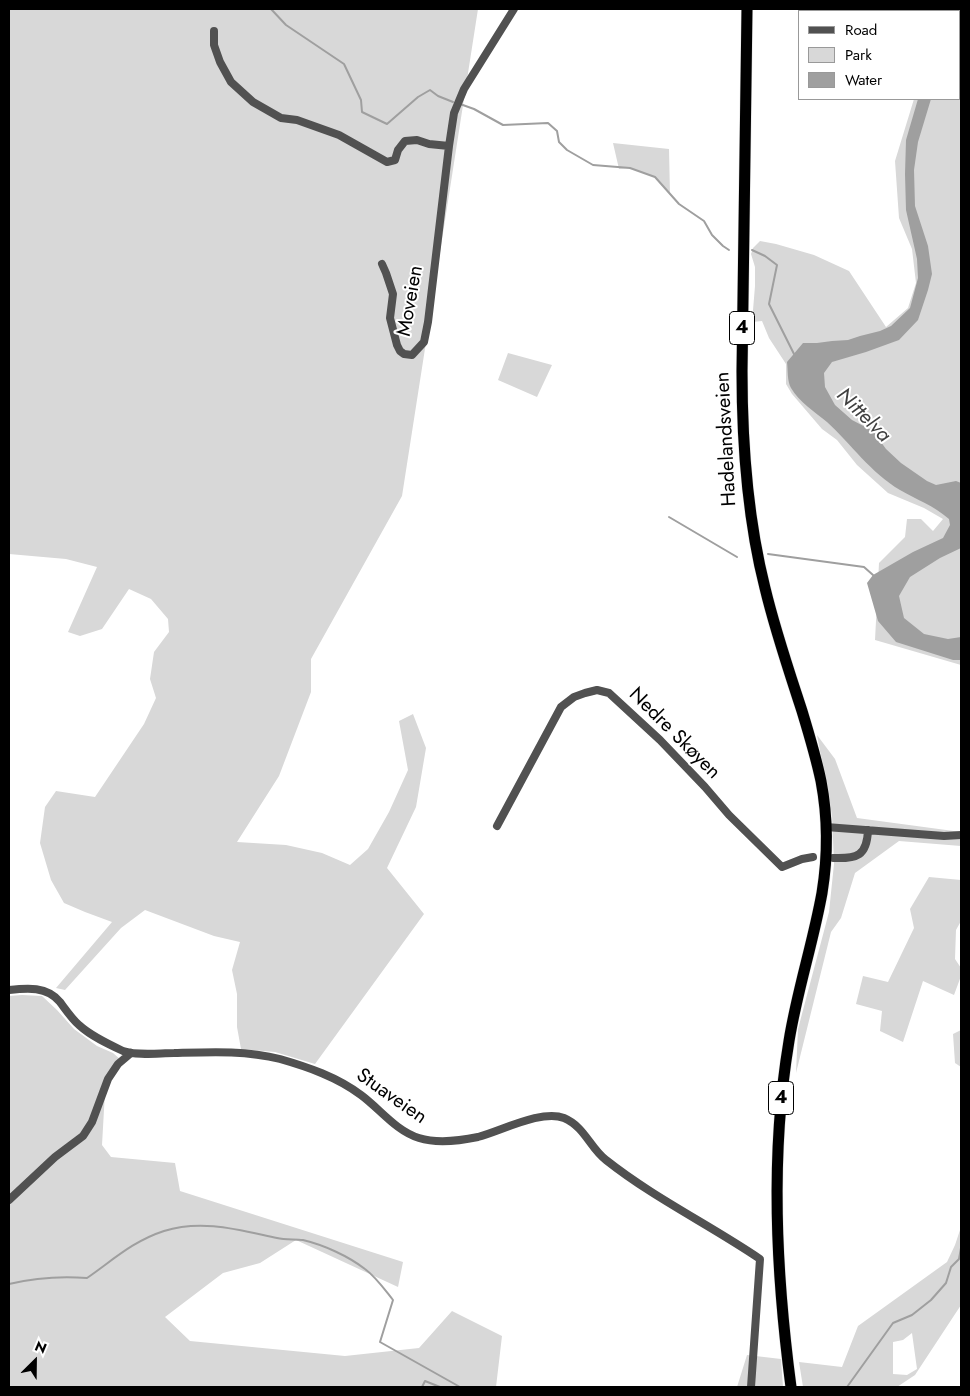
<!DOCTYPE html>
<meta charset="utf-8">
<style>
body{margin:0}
#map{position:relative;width:970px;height:1396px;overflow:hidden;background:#fff;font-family:Jost,sans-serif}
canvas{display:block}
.frame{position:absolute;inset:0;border:10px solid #000;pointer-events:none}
.legend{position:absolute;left:798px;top:10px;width:162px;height:90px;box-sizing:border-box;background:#fff;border:1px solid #999;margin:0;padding:6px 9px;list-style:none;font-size:15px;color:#000}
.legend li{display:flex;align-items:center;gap:10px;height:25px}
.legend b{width:25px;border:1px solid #999}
.north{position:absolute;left:10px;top:1336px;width:50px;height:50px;-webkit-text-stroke:4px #fff;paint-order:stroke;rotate:23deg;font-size:14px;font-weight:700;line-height:20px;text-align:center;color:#000}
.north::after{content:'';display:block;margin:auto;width:18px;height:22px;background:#000;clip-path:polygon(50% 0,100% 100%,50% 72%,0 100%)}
</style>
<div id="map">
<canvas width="970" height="1396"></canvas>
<div class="frame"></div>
<ul class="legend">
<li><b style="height:6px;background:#515151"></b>Road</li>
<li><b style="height:14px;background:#d8d8d8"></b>Park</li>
<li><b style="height:14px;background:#9f9f9f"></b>Water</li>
</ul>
<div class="north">N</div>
</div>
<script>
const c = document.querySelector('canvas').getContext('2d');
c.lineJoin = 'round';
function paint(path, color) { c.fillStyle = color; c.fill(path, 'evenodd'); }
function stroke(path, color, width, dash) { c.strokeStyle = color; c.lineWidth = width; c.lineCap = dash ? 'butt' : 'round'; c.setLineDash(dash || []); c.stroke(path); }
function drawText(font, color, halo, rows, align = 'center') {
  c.font = font + ' Jost,sans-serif'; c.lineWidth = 4; c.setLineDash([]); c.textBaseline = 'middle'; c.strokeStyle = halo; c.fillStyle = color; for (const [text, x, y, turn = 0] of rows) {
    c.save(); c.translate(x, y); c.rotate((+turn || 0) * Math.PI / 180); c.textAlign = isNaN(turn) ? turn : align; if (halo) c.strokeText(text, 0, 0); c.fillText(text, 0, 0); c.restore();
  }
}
paint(new Path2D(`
 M9,9h469l-76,487 -91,163v33l-32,84 -42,66 49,3 36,8 28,12 18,-16 21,-37 19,-42 -9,-49 14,-7 13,34 -10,59 -29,61 37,46 -109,150 -40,-12 -34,-3 -4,-22v-33l-5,-24 8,-28 -26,-6 -69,-26 -24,18 -56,62 -9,-2 56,-66 -27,-10 -21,-9 -13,-23 -11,-37 5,-36 11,-16 39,6 49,-73 12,-26 -6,-19 4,-27 15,-20 -1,-13 -17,-20 -22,-10 -27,40 -22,7 -12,-4 29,-65 -31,-8 -57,-5z
 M961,21v644l-86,-25 4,-77 26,-26 2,-18h14l12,12 10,-12 -19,-11 -36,-15 -31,-28 -20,-25 -15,-11 -30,-35 -6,-10v-20l-17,-26 -7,-17 -10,1 3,-36v-19l-4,-13 2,-6 7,-7 16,3 38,11 35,16 37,56 22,-19 8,-25 -4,-34 -13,-31 -4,-57 19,-62h45v-74z
 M613,143l56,6 1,46 -15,-18 -25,-9 -11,1z
 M508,353l44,12 -15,32 -39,-17z
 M817,735l18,24 22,59 104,14v14l-62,-5 -44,32 -14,45 -10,14 -35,141 2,-44 31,-117 5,-48 -2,-49z
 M929,877l32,3v41l-5,9 -1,29 6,9v8l-7,19 -31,-14 -20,61 -23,-11 2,-20 -26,-7 7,-28 25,6 26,-54 -4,-19z
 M22,995l20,1 15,14 17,19 23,17 16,7 8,7 -16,32 -3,53 9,12 64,6 5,28 223,71 -5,25 -102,-47 -36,23 -37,10 -58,44 25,24 155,15 74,-8 33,-37 50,25 -6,51h-487v-391z
 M961,1030v37l-6,-4 -2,-29z
 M961,1227v78l-46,70 -18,12h-94l-4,-25 43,5 16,-41 89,-64 8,-17zM912,1333l5,36 -10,6 -14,-1v-32l10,-2z
 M747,1355l34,4 2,28h-46z`), '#d8d8d8');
paint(new Path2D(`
 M918,99h13l-13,43 -4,28 1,36 13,40 4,28 -4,16 -10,30 -19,20 -33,12 -34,10 -8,11 1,14 10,18 17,15 21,11 13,18 15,14 26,18 9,4 20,-4 5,2v65l-21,10 -30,19 -11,19 5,22 20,16 24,5 13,-2v23h-8l-57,-18 -18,-21 -11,-38 6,-8 40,-23 30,-14 7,-13 -1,-6c-16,-14 -32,-19 -49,-29 -29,-17 -49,-46 -73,-68 -12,-10 -28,-20 -36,-34 -4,-7 -3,-18 -4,-26l16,-19h14l15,-2 16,-1 12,-4 20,-5 11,-5 19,-18 8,-30 -1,-19 -11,-49 -1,-36 1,-34z`), '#9f9f9f');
stroke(new Path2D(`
 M271,9l15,16 58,39 17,36 1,12 25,12 31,-27 12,-7 8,6 15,6
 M460,104l14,5 29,16 45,-2 9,8 2,11 8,8 26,15 37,3 25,9 24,27 25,17 8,14 11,11 6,4
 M752,250l13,6 12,9 -8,39 25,50
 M669,517l68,40
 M768,554l96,13 9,8
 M9,1284c25,-6 52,-8 78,-6 26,-18 46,-37 77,-47 38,-12 75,-1 113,7 8,2 18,1 26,2 21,5 45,16 62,29 11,8 20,21 28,31l-13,42 80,45
 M422,1387l3,-6 15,6
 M847,1387l46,-64 19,-8 19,-15 15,-17 5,-16 8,-8 2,-11`), '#9f9f9f', 2);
const highway = new Path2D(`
 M747,9l-5,362c0,74 5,146 23,217 10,42 24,83 37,123 7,23 14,46 19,70 7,37 7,75 1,112 -9,50 -25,98 -33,148 -19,114 -13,232 2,346`);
stroke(highway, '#dbdbdb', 12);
stroke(new Path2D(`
 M214,31v14l6,17 11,20 22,20 28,16 16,2 42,15 48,27 8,-2 3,-10 7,-9 12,-1 12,4 20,2
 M382,264l4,9 7,21 -3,24 7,27 3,6 4,3 8,1 12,-13 4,-20 21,-176 5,-33 10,-24 50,-80
 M497,826l64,-119 13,-10 11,-4 12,-3 12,3 51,47 45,47 24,28 53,52 20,-8 11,-2
 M826,827l118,9 17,-1
 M833,858c24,1 34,-2 35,-28
 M9,990c18,-2 38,-4 51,12 6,8 12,17 19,23 12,11 29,19 44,26 14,5 36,2 51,2 35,-1 71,-3 106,6 28,8 57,18 81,36 19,14 35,36 58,43 19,6 40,3 59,-1 23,-6 64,-28 86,-19 21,9 26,30 42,42 48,38 104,65 154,99l-9,128
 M9,1200l46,-43 28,-21 9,-14 16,-43 10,-15 13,-11`), '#515151', 8);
stroke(highway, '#000', 11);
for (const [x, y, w] of [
 [742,328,25],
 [781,1098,25]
]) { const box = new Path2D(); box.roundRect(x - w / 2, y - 16.5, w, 33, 4); c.fillStyle = '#fff'; c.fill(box); stroke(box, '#000', 1); }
drawText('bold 19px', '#000', null, [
 ["4",742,328],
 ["4",781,1098]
]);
drawText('20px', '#000', '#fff', [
 ["Moveien",411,301,-80],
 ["Hadelandsveien",727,439,-93],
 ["Nedre Skøyen",674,734,45],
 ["Stuaveien",391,1097,35]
]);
drawText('italic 21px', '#404040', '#fff', [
 ["Nittelva",863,416,45]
]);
</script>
